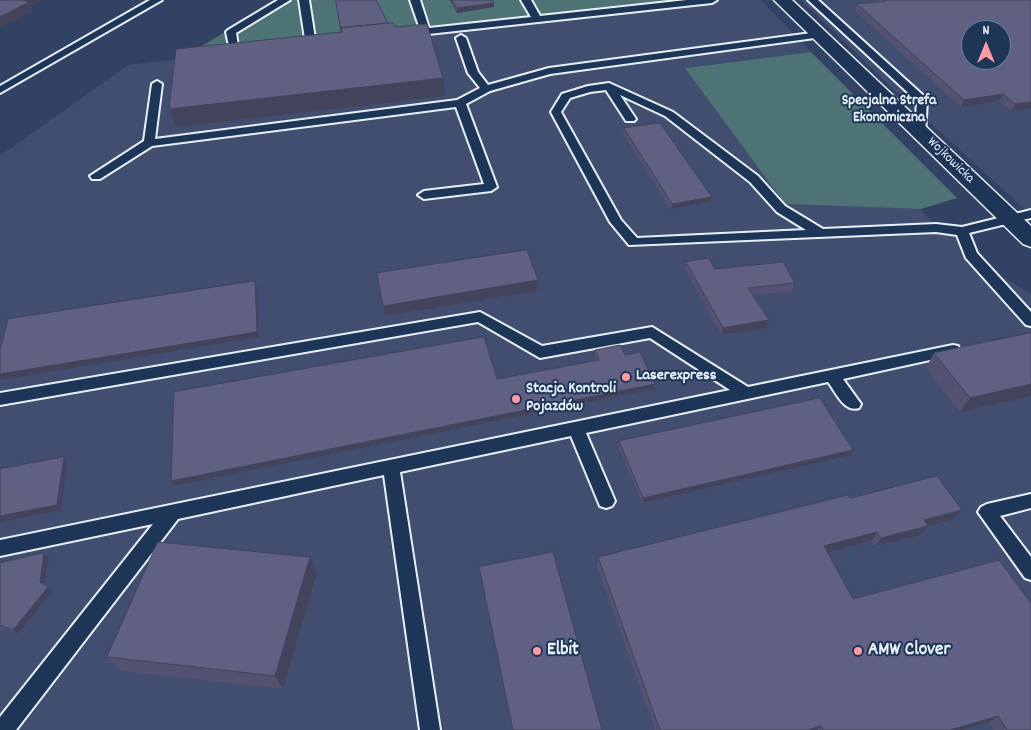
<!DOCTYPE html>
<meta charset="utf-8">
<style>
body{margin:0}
#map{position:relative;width:1031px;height:730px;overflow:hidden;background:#314264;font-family:Dekko,sans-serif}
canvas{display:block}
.north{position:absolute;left:961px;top:20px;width:50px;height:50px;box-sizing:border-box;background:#1d3557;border:1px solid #6e8097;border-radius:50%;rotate:0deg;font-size:14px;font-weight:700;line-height:20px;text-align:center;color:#e8f1f8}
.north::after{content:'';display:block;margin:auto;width:18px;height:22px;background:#ff9aa2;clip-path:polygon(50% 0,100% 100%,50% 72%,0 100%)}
</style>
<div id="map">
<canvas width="1031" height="730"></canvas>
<div class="north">N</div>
</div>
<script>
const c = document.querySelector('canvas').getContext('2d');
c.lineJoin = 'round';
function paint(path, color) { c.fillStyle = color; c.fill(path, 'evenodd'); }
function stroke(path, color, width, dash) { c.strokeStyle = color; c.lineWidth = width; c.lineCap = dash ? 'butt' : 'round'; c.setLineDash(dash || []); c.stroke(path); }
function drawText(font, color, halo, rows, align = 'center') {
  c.font = font + ' Dekko,sans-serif'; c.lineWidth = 4; c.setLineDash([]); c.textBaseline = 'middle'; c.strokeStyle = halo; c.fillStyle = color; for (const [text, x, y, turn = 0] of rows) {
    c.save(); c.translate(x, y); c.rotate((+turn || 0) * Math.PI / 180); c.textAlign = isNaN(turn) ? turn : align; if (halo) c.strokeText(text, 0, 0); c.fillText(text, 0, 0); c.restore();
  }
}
paint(new Path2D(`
 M698,0h63l50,52 -123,15 97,137 136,5 15,19 26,3 7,26 62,37v436h-1031v-574l128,-91z
 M801,0h230v215l-139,-127zM971,30h30v30h-30z`), '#424e70');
paint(new Path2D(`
 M278,0h420l-516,58z
 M811,52l146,146 -36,11 -136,-5 -100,-136z`), '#4d7375');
const service = new Path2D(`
 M150,0h12l-162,93v-7z
 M278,0h12l-54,33 2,13 12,4v4l-4,1 -16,-5 -4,-18 2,-2z
 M299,0h10l7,45 -2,2 -3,1 -5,-3z
 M410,0h10l9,28 102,-11 -10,-17h10l9,16 147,-16h30l-5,3 -302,33 -3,-1v-4l13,-2z
 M808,0h10l108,98 1,2 -2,35h-8l-2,-2 2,-32z
 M819,32l3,1v4l-272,37 -60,17 -24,13 31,83 -6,4 -67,8 -6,-4 6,-4 60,-7 -28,-77 -304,39 -52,33h-8l-2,-3 54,-35 8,-57 5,-3 5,3 -7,55 302,-39 23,-12 -12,-15 -12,-35 5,-3 5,3 12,34 10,13 61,-17z
 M609,83l64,29 85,64 27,30 38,23 113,-5 26,3 69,-17v8l-62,15 8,20 54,59v14l-5,-1 -60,-67 -9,-23 -21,-3 -307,13 -19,-23 -59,-110 11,-18 26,-8zM606,90l20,31h8l2,-2 -16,-24 45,21 85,66 27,30 29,18 -169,8 -16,-18 -60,-108 9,-14 20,-6z
 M480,312l62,34 110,-19 96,60 205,-42 5,1 2,4 -2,4 -5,1 -110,24 18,25 -2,4c-15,5 -23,-16 -31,-26l-242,51 29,68 -3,5 -6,2 -6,-2 -29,-70 -171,36 40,258h-20l-36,-255 -206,44 -162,211h-16v-13l153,-193 -153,32v-16l730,-150 -80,-52 -110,20 -62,-36 -478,83v-12z
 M1031,494v14l-31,8 31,41v23l-6,-2 -47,-66 3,-5 6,-3z`);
const tertiary = new Path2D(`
 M774,0h18l239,226v21l-8,-3z`);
stroke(service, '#e8f1f8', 4);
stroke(tertiary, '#e8f1f8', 3);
paint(service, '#1d3557');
paint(tertiary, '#1d3557');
paint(new Path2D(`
 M449,0h43l2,7 -37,6z
 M874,0h157v108l-19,3 -13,-10 -38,6 -106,-96 2,-7 20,-2z
 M624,128l88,69 -2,5 -39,7 -48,-75z
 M686,262l29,7 80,14 -3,8 -40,4 17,25 -3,8 -45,7 -36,-66z
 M1031,333v63l-71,16 -34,-44 8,-15z
 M595,350l30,5 29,34 -480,97 -3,-5 326,-102 99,-19 -2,-5z
 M619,441l234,9 -2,5 -209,48 -24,-57z
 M850,498l112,12 -8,9 -26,7 -7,9 -46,11 -4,-5 -43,12 25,46 178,131h-37l-5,-8 -26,8h-308l-58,-164 1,-9z
 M44,553l5,5 -4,27 7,7 -34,42 -11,-4 -7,1v-68z
 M310,557l7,16 -34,116 -162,-18 -14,-14z
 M479,567l123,163h-89z`), '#535371');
paint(new Path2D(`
 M22,0h22l-13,6 2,5 -33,18v-12z
 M494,3v4l-37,6v-5z
 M443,78l2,18 -269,31 -7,-18z
 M1003,94l-4,7 -38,6 3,-7z
 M1031,102v6l-19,3 3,-7z
 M712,197l-2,5 -39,7 1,-5z
 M538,280l-1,11 -152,25 -2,-10z
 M255,281l2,5 2,51 -259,43v-6z
 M769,320l-3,8 -45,7 2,-7z
 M655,384l-1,5 -480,97 -3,-5z
 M1031,384v12l-71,16 10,-14z
 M853,450l-2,5 -209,48 1,-5z
 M64,457l3,5 -6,48 -61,12v-6z
 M962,510l-8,9 -26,7 -7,9 -46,11 6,-8 43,-18z
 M877,532l-6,9 -52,14 5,-9z
 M44,553l5,5 -5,28 -4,-4z
 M310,557l7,16 -34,116 -8,-13z
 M48,587l4,5 -34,42 -5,-4z
 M998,716l-9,6 -26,8h-13z
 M821,726l-4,4h-10z`), '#43435c');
const building = new Path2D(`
 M0,0h23l6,2 -29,15z
 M336,0h40l12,23 -47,5v3z
 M452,0h40l2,3 -37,5z
 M885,0h146v102l-16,2 -12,-10 -39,6 -107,-96 29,-3zM971,30h30v30h-30z
 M393,23l3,4 31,-3 16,54 -274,31 7,-60 166,-17 -1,-4z
 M660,123l52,74 -40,7 -48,-76z
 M527,250l11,30 -155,26 -6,-33z
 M709,258l6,11 68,-7 12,21 -47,5 21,32 -46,8 -37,-66z
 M255,281l2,51 -257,42v-24l8,-31z
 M1031,333v51l-61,14 -36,-45z
 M484,337l13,42 102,-19 -4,-10 25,-5 5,10 15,-3 15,32 -484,97 3,-89z
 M820,398l33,52 -210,48 -24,-57z
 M64,457l-7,48 -57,11v-47z
 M937,476l25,34 -38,10 4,6 -47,12 -4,-6 -53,14 29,53 146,-39 32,43v127h-24l-9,-14 -48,14h-127l-2,-4 -14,4h-147l-62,-173 250,-62 2,3z
 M158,542l152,15 -35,119 -168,-19z
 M553,552l49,178h-89l-34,-163z
 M44,553l-4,29 8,5 -35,43 -11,-4h-2v-63z`);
paint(building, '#606083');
stroke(building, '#43435c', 1);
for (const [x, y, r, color] of [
 [626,377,5,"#ff9aa2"],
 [516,399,5,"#ff9aa2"],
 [537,651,5,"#ff9aa2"],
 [858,651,5,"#ff9aa2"]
]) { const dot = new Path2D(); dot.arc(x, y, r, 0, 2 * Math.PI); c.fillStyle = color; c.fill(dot); stroke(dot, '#1d3557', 2); }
drawText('14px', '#e8f1f8', '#1d3557', [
 ["Wojkowicka",950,161,44]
]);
drawText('bold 15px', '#e8f1f8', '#1d3557', [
 ["Specjalna Strefa",889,102],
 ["Ekonomiczna",889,119]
]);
drawText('bold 16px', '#e8f1f8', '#1d3557', [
 ["Laserexpress",636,377],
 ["Stacja Kontroli",526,390],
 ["Pojazdów",526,408]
], 'left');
drawText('bold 19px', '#e8f1f8', '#1d3557', [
 ["Elbit",547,651],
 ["AMW Clover",868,651]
], 'left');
</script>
